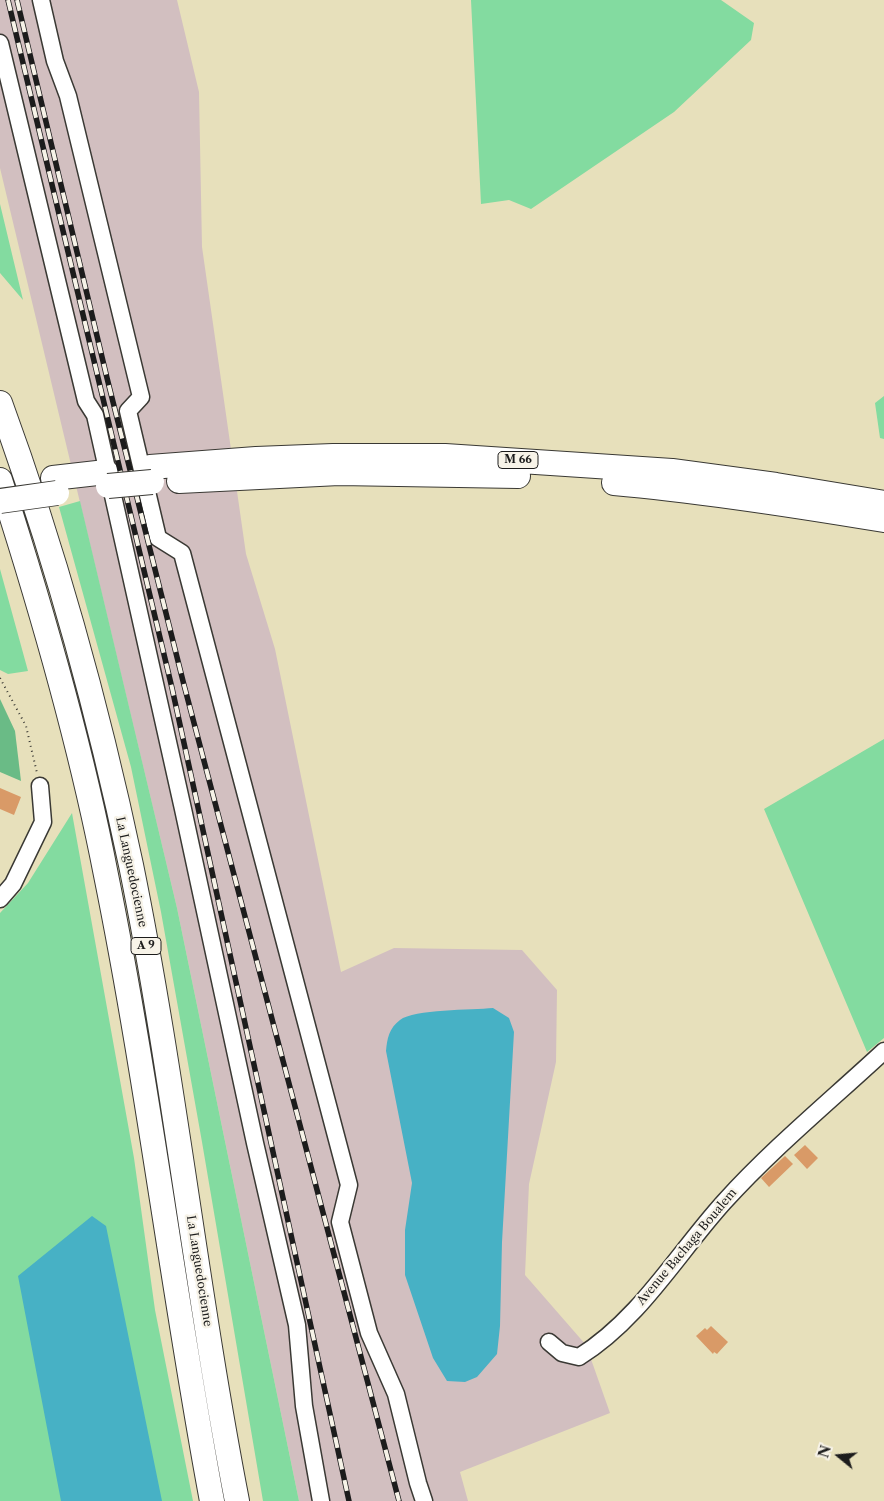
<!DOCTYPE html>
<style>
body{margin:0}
#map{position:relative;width:884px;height:1501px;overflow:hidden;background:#e7e0bb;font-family:"Libre Caslon Text",serif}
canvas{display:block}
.north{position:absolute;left:814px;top:1431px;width:50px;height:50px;-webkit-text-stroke:4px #f7f3e8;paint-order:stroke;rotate:287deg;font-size:14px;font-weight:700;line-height:20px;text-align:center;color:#1c1c1c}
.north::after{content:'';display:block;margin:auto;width:18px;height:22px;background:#1c1c1c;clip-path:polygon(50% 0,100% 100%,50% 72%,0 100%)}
</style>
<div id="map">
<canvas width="884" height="1501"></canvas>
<div class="north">N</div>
</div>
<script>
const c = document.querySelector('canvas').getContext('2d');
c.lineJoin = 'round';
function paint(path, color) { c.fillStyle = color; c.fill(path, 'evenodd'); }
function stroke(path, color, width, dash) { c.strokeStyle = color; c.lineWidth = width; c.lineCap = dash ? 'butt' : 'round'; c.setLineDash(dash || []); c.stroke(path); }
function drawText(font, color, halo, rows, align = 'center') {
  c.font = font + ' "Libre Caslon Text",serif'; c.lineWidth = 4.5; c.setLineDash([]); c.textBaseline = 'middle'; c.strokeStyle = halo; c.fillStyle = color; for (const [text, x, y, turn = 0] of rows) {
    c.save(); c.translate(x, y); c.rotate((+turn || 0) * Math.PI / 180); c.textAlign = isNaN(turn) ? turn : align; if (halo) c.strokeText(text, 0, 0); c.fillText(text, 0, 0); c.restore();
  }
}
paint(new Path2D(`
 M0,0h177l22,92 3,155 44,307 29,95 66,323 53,-24 128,2 35,40 -1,72 -27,122 -4,91 61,70 24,68 -150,59 8,29h-169l-122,-593 -177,-740z`), '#d2bfc0');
paint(new Path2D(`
 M471,0h250l33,23 -3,17 -77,72 -143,97 -22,-9 -28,4z
 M0,204l23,96 -23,-27z
 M884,396v43l-4,-1 -5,-35z
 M80,501l97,407 122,593h-36l-61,-359 -41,-230 -30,-145 -72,-260z
 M0,569l28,102 -20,3 -8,-4z
 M884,739v299l-17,14 -103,-243z
 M72,813l62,345 21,152 38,191h-193v-588l28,-30z`), '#83dba0');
paint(new Path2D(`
 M0,699l15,32 6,50 -21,-9z`), '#6abb86');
paint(new Path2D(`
 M493,1008l16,10 5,14 -12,210 -2,84 -3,28 -20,23 -12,5 -18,-1 -14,-23 -28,-83v-45l7,-47 -26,-132c1,-12 3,-23 14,-31 14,-11 72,-10 93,-12z
 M92,1216l14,10 56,275h-101l-43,-225z`), '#47b1c5');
paint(new Path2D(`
 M0,788l21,9 -7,18 -14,-6z
 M805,1145l13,13 -11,11 -13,-14z
 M785,1156l8,8 -24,23 -8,-9z
 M711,1326l17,16 -11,12 -3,-2 -1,2 -17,-18 9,-8 2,2z`), '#d99a67');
const minor = new Path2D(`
 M41,0l14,61 13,35 73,301 -13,14 30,127 24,15 167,632 -9,37 29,111 27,61 22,89 6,18
 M0,43l86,358 9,14 88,394 72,334 42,182 7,81 17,95
 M0,899l13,-15 30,-62 -3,-36
 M549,1342l13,11 17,4c61,-38 98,-103 145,-155 49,-54 106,-101 160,-151`);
const highway = new Path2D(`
 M0,403c55,150 98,306 131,462 43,211 65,425 106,636
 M150,467l106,-8 77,-3h112l227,15 104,14 108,18
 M53,478l53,-6
 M0,480c42,130 80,261 106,395 42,207 67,418 106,626
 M179,481l160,-8 179,3
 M614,483c90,8 180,22 270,37`);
stroke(minor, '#3a3934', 19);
stroke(highway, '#3a3934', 26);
stroke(new Path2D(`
 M0,678l26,48 11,47`), '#3a3934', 2, [1, 4]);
stroke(minor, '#fff', 16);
stroke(highway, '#fff', 24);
const rail = new Path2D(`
 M8,0l164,688 177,813
 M17,0l90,378 77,307 215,816`);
stroke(rail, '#1c1c1c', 5.5);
stroke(rail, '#f7f3e8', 4, [11]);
const highwayBridge = new Path2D(`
 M108,486l44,-4
 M0,501l57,-8`);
stroke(highwayBridge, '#3a3934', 26, []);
stroke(highwayBridge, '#fff', 24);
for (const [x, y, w] of [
 [518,460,40],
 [146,946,30]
]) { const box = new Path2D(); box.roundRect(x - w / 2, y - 8.5, w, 17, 4); c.fillStyle = '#f7f3e8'; c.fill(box); stroke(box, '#1c1c1c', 1); }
drawText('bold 11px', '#1c1c1c', null, [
 ["M 66",518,460],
 ["A 9",146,946]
]);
drawText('12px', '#1c1c1c', '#f7f3e8', [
 ["La Languedocienne",131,872,78],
 ["Avenue Bachaga Boualem",687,1247,-50],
 ["La Languedocienne",199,1271,81]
]);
</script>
